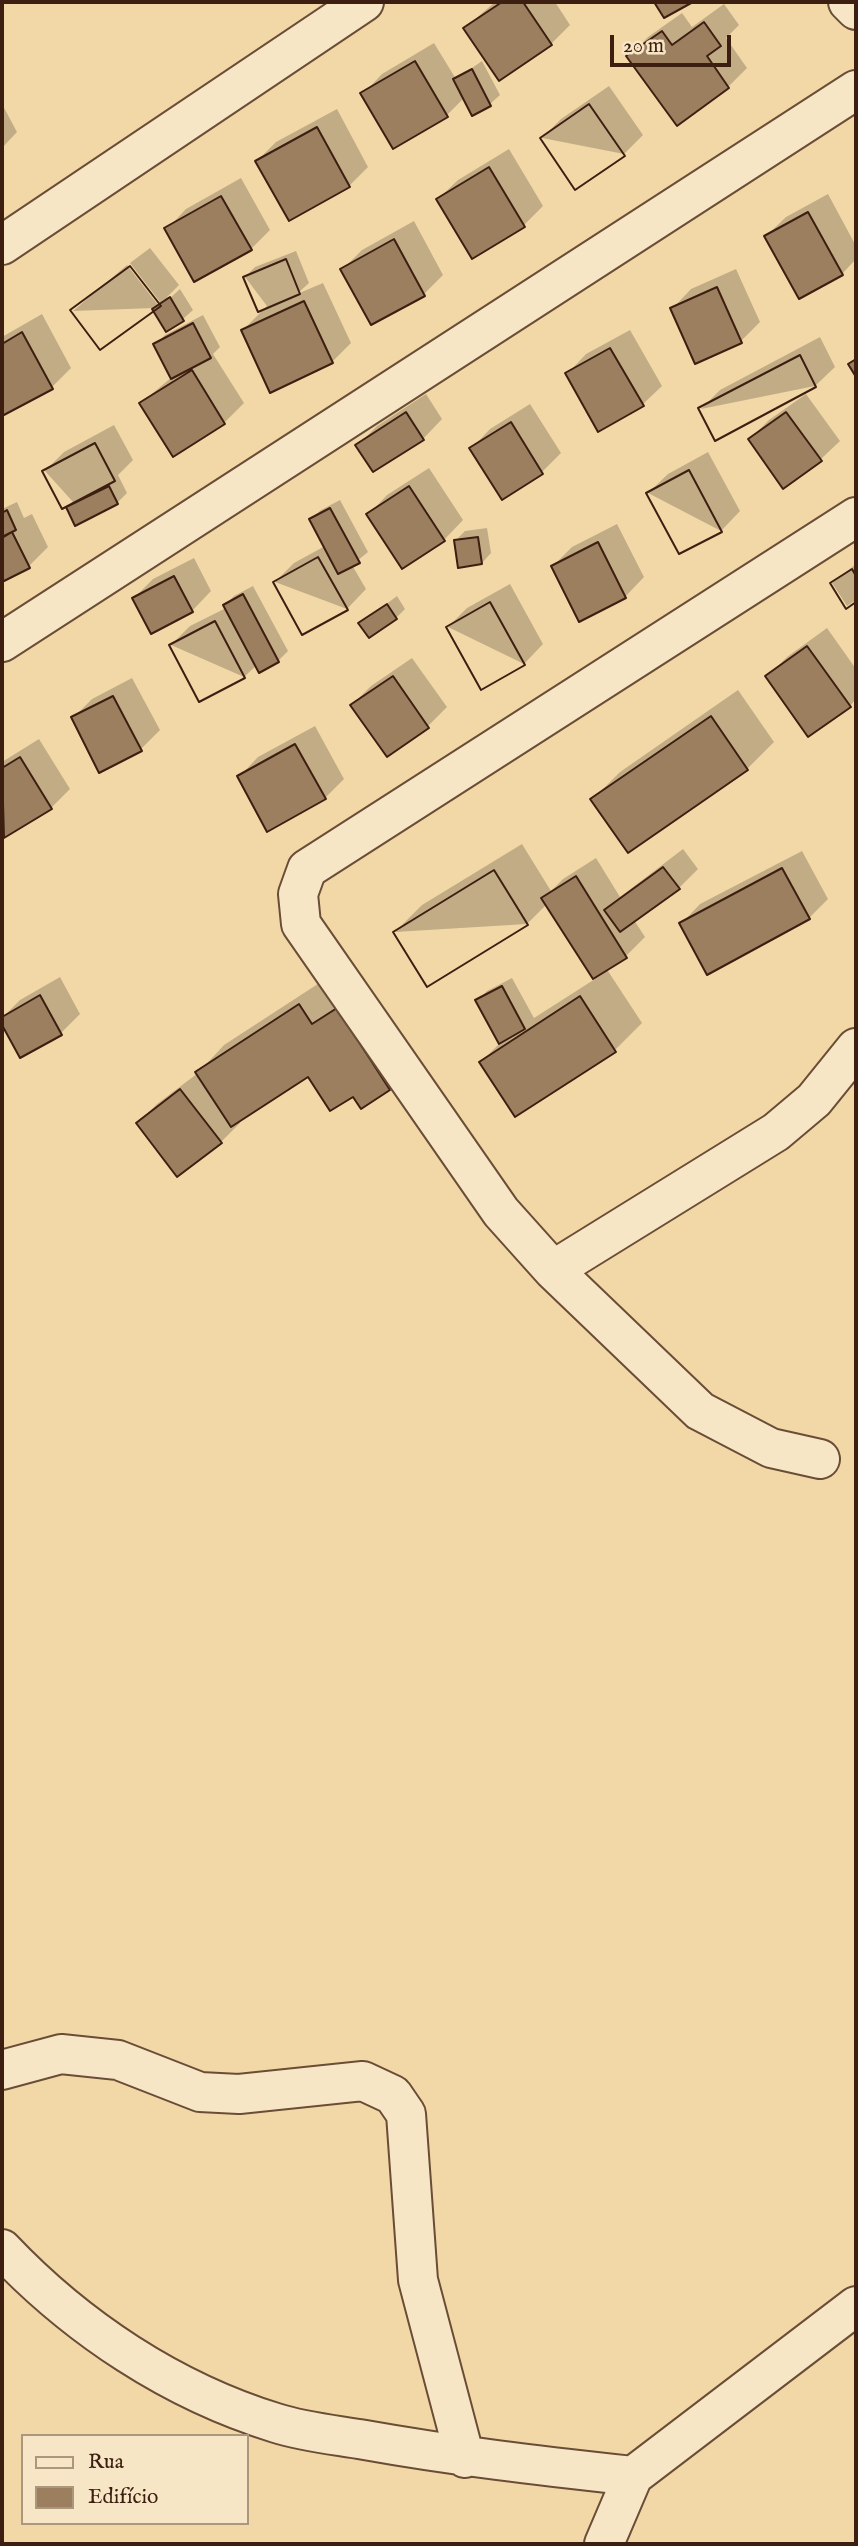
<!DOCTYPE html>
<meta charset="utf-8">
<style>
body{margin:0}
#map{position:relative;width:858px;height:2546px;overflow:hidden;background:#f3d8a7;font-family:"IM FELL English",serif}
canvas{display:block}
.frame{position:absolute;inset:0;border:4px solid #3d1f12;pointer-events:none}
.legend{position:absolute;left:21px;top:2434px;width:228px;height:91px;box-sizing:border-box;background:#f7e6c6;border:2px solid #ad967e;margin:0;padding:9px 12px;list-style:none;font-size:21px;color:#3d1f12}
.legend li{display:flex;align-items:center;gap:14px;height:35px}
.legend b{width:35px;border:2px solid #ad967e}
.scale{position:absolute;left:610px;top:35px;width:121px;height:32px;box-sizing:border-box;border:4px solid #3d1f12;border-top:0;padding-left:9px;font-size:21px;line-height:24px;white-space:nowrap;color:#3d1f12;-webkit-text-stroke:5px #f7e6c6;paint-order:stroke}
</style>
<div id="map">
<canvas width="858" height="2546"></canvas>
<div class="frame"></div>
<ul class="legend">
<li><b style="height:9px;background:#f7e6c6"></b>Rua</li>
<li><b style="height:19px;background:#9c7f5f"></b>Edifício</li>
</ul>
<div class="scale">20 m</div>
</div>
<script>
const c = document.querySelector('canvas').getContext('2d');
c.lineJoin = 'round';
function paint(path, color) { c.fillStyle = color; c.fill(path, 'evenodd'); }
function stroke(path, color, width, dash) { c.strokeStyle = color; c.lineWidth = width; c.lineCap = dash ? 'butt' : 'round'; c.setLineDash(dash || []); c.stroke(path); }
paint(new Path2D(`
 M495,2h60l15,23 -19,19 -86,-16z
 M724,4l15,21 -13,13 21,30 -19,19 -99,-30 19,-20 34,-24 10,14z
 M434,43l22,36 26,-18 18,34 -10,9 -26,-6 -17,17 -84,-21 19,-20z
 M609,86l34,49 -19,19 -82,-16 19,-19z
 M2,104l15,28 -15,16z
 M337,109l31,58 -19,19 -92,-25 19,-19z
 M509,149l34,57 -19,19 -52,31 -34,-57 20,-19z
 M241,178l29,52 -19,19 -84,-20 19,-20z
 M828,194l28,52v13l-14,15 -76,-38 20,-19z
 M414,221l29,54 -19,19 -81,-25 19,-19z
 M150,248l29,37 -12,12 2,2 11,-10 13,21 -10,9 -16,11 -13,-22 -81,3 54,-46 31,40 2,-3 -30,-39z
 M296,251l13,32 -12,11 26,-11 28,60 -19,19 -89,-32 24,-24 -22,-29 10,-10z
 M736,269l24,53 -19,19 -69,-32 19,-20z
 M42,314l29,54 -19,19 -50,27v-77z
 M203,315l17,32 -7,7 31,49 -20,20 -50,31 -33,-51 31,-26 -17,-32 10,-10z
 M630,330l32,56 -20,19 -75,-31 19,-20z
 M820,337l15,30 -20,19 -114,23 19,-19z
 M426,394l16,25 -19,20 -65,6 19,-19z
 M806,394l34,47 -20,19 -70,-21 19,-19z
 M530,404l31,49 -19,19 -71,-23 19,-20z
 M114,425l19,35 -15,15 9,18 -10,10 -49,4 5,-5 -28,-31 19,-19z
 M708,452l32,59 -19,20 -73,-38 20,-19z
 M429,468l34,52 -19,20 -42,27 -34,-52 19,-20z
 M340,500l28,52 -16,13 14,24 -19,20 -72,-27 19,-19 31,-17 -14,-27 10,-9z
 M17,502l7,16 8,-4 16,33 -19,19 -27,14v-71z
 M617,524l27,53 -19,20 -72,-31 19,-19z
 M487,528l4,25 -9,10 -27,-22 10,-10z
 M194,558l17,33 -19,20 -58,-13 19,-19z
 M856,564v36l-9,6 -15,-23z
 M510,584l33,60 -19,20 -76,-37 19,-19z
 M253,586l35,65 -10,10 -21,4 -13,12 -73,-32 19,-19 36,-18 -1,-3 9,-9z
 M397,596l8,13 -9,9 -35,5z
 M827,628l29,41v30l-6,7 -83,-29 20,-20z
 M412,658l35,49 -19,19 -76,-21 19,-19z
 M132,678l28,52 -19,19 -68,-31 19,-19z
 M738,690l36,52 -27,27 -154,30 27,-27z
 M315,726l29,53 -19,19 -86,-21 19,-20z
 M39,739l31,50 -19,19 -46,28 -3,-5v-69z
 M522,844l29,47 12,-12 33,-21 24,39 63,-48 15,20 -19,19 -45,32 11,17 -19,19 -20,12 36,55 -27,27 -99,65 -35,-53 19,-19 -23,-42 10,-10 25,-13 22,40 61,-39 -48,-75 -20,20 -132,8 27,-27z
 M802,851l26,48 -19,19 -128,6 19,-20z
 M60,977l20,37 -19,19 -40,23 -19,-38 18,-18z
 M327,978l89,83 -27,28 -27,18 -9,-13 -45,-20 -70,46 2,3 -19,19 -83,-19 19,-19 41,-31 26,-28z`), '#0003');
const building = new Path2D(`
 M502,2h21l29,43 -53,36 -36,-53z
 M654,2h39l-29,16z
 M704,22l17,24 -14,10 22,32 -52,38 -51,-70 36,-25 10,14z
 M415,61l33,56 -55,32 -33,-56z
 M472,69l19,37 -19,10 -19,-37z
 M589,104l36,52 -50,34 -35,-52z
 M589,104l36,52 -50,34 -35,-52z
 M317,127l33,60 -61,34 -34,-60z
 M489,167l36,60 -53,32 -36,-60z
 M221,196l31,54 -58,32 -30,-54z
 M808,212l35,63 -44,24 -35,-63z
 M394,239l31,57 -54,29 -31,-56z
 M286,259l14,35 -42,18 -15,-35z
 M286,259l14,35 -42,18 -15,-35z
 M130,266l31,40 -61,44 -30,-40z
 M130,266l31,40 -61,44 -30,-40z
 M717,287l25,56 -47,21 -25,-56z
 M170,297l14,24 -18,11 -14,-23z
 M304,301l29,62 -63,30 -29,-63z
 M193,323l18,35 -40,21 -18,-35z
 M22,332l31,57 -51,27v-72z
 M610,348l34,58 -46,26 -33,-59z
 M800,355l16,32 -101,54 -17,-33z
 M800,355l16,32 -101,54 -17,-33z
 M856,359v18l-8,-13z
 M192,370l33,54 -52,33 -34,-54z
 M406,412l18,28 -51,32 -18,-27z
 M786,412l36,49 -39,28 -35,-50z
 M511,422l32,52 -41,26 -33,-52z
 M95,443l20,38 -53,28 -20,-38z
 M95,443l20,38 -53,28 -20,-38z
 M689,470l33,62 -43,22 -33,-61z
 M689,470l33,62 -43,22 -33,-61z
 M109,486l9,18 -43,22 -9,-19z
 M409,486l36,55 -43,28 -36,-55z
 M330,508l30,55 -22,11 -29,-55z
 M7,510l9,20 -14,7v-24z
 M12,532l18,36 -28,14v-44z
 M478,537l4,27 -24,4 -4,-28z
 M598,542l28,56 -47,24 -28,-56z
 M318,557l30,53 -46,25 -29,-53z
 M318,557l30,53 -46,25 -29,-53z
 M852,569l4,7v26l-10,7 -16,-26z
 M852,569l4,7v26l-10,7 -16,-26z
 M174,576l19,36 -42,22 -19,-36z
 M243,594l36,68 -20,11 -36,-68z
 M490,602l35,63 -44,25 -35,-63z
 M490,602l35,63 -44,25 -35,-63z
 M387,604l10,15 -28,19 -11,-15z
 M215,621l30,57 -46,24 -30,-57z
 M215,621l30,57 -46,24 -30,-57z
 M807,646l44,61 -43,30 -43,-61z
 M393,676l36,52 -42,29 -37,-52z
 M113,696l29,55 -43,22 -28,-56z
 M711,716l37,54 -120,83 -38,-54z
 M295,744l31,55 -59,33 -30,-56z
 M20,757l32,52 -48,29 -2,-70z
 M663,867l17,22 -60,43 -16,-22z
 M782,868l28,51 -103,56 -28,-52z
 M494,870l34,55 -101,62 -34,-55z
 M494,870l34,55 -101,62 -34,-55z
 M576,876l51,82 -34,21 -52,-81z
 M502,986l23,43 -26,15 -24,-44z
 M40,995l22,40 -42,23 -18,-33v-8z
 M580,996l36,56 -101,65 -36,-55z
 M299,1004l13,20 25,-16 53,82 -29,19 -8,-12 -23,14 -22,-34 -77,50 -36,-55z
 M180,1089l42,54 -45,34 -41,-54z`);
paint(building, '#9c7f5f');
stroke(building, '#3d1f12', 2);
const minor = new Path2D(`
 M848,2l8,8
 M2,245l362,-243
 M2,642l854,-552
 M553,1270l223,-138 38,-32 42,-52
 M820,1459l-49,-11 -71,-37 -147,-141 -52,-58 -200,-288 -3,-30 9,-25 549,-352
 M2,2070l59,-16 57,6 82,32 39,2 124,-13 30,14 13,19 12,166 47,178
 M2,2249c75,79 170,142 274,174 28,9 60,12 89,17 89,16 178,26 268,36
 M604,2544l29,-68 223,-170`);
stroke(minor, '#6a4d37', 42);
stroke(minor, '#f7e6c6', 38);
</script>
